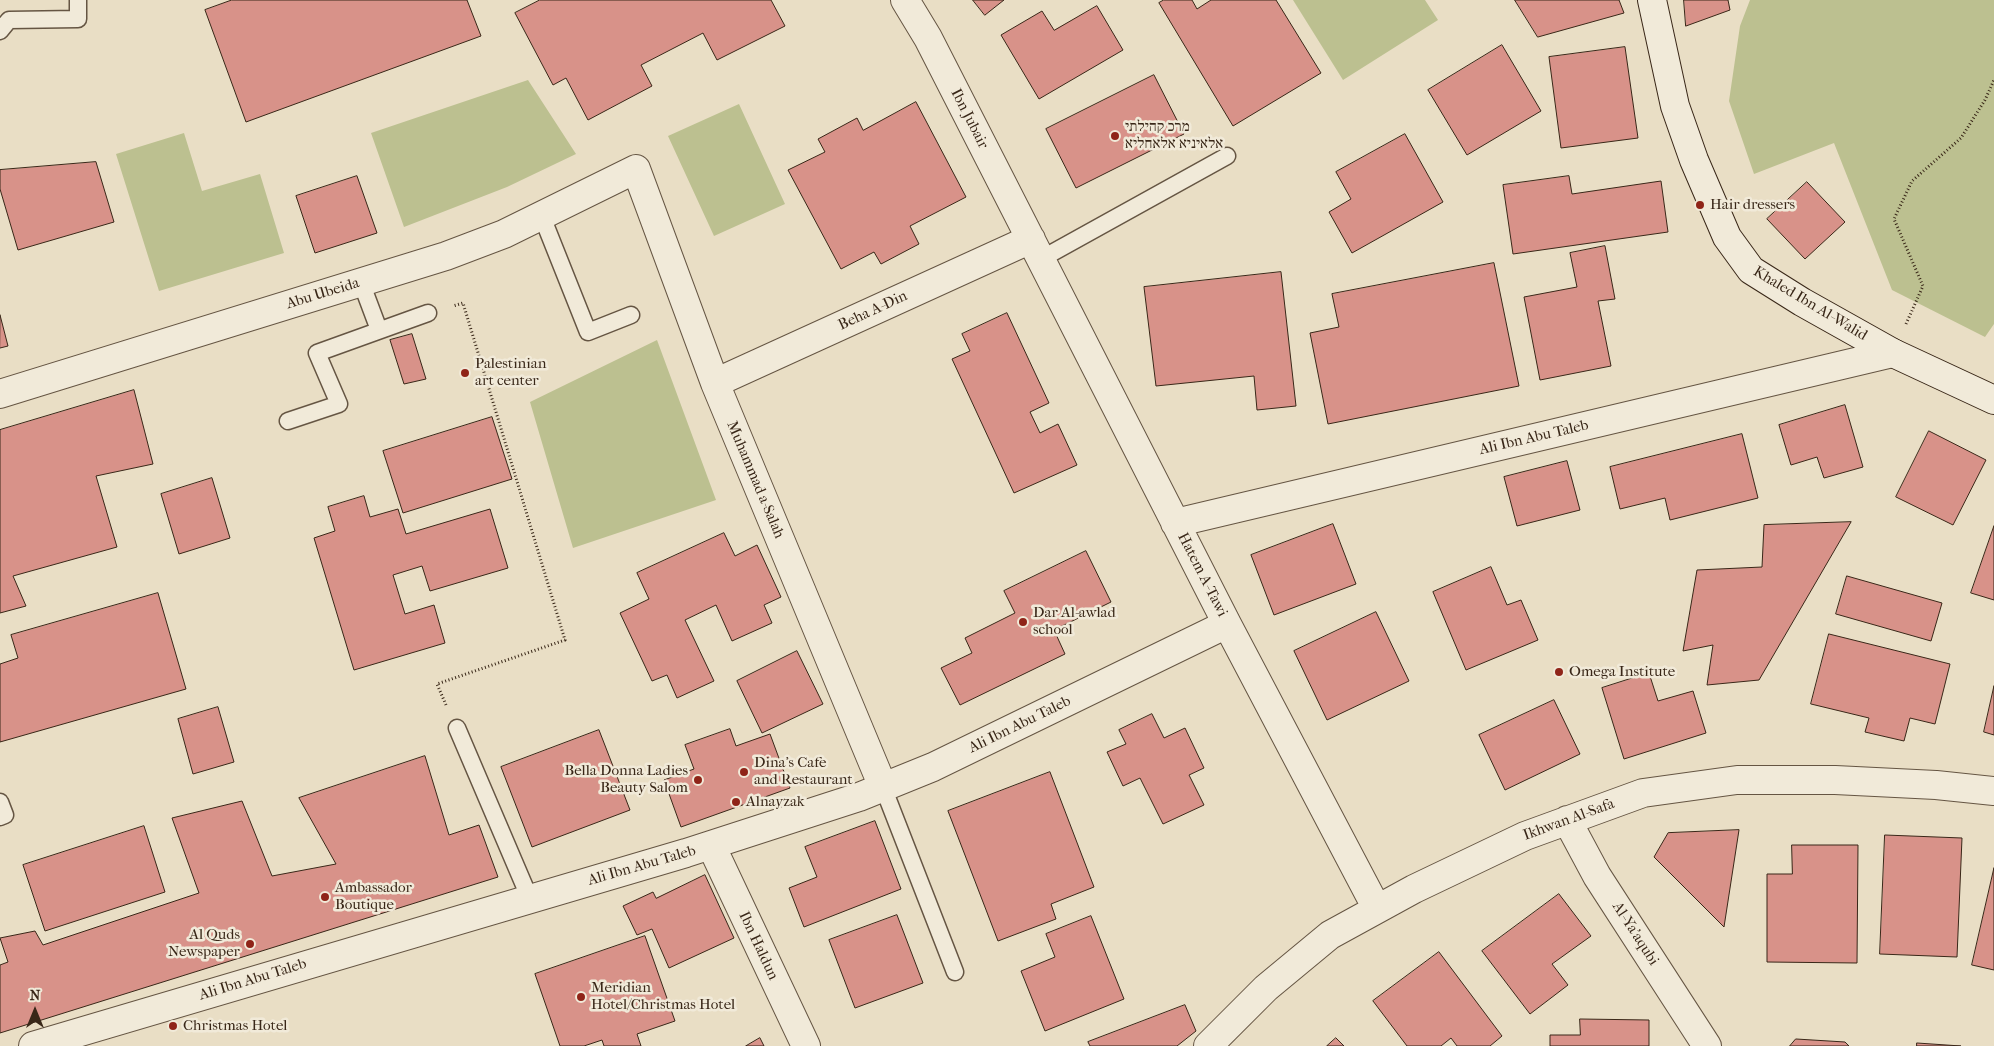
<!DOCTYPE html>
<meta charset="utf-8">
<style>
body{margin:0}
#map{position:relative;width:1994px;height:1046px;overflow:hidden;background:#e9dec5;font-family:"IM FELL French Canon",serif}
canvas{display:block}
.north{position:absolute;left:10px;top:986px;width:50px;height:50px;-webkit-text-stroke:4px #f1ead9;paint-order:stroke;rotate:0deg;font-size:14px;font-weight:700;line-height:20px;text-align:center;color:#392718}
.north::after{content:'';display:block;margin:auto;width:18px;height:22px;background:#392718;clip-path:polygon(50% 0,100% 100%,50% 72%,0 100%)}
</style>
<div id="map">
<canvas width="1994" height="1046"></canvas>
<div class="north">N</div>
</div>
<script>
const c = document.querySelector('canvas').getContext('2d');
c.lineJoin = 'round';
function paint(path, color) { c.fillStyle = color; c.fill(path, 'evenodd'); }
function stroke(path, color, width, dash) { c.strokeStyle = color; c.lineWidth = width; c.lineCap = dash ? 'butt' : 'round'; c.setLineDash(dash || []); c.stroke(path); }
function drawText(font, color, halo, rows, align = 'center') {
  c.font = font + ' "IM FELL French Canon","Frank Ruhl Libre",serif'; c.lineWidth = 5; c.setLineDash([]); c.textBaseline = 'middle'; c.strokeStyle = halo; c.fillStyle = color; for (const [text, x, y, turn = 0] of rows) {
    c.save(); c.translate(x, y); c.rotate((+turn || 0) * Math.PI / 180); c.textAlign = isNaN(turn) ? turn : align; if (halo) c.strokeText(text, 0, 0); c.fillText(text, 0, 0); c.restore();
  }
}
paint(new Path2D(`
 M1293,0h132l13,20 -95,60z
 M1750,0h244v324l-9,13 -93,-47 -58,-147 -80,31 -25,-73 11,-75z
 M528,80l48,74 -69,33 -103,40 -33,-94z
 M739,104l46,100 -71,32 -46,-100z
 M184,133l18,58 58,-17 24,79 -125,38 -43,-137z
 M657,340l59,160 -143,48 -43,-146z`), '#bcc090');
const building = new Path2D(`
 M232,0h235l14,36 -235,86 -41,-112z
 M540,0h231l14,26 -68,34 -14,-27 -62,32 11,21 -64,34 -22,-42 -13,7 -38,-72z
 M973,0h31l-19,15z
 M1164,0h28l5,9 14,-9h65l45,73 -88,53 -74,-123z
 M1515,0h104l5,13 -86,24z
 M1684,0h44l2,10 -44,16z
 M1097,6l26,44 -84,49 -38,-64 41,-24 12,19z
 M1502,45l39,66 -74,44 -39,-65z
 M1625,47l13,91 -77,10 -12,-91z
 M1154,75l30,59 -108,54 -30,-59z
 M916,102l50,95 -56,29 9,18 -38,20 -7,-12 -33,17 -53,-99 37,-18 -7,-13 39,-21 6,12z
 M1405,134l38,68 -91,51 -23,-41 22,-13 -15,-27z
 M96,162l18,60 -96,28 -18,-61v-19z
 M357,176l20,57 -62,20 -19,-57z
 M1569,176l3,18 89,-13 7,51 -155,22 -10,-69z
 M1807,182l38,40 -40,37 -38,-40z
 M1605,246l10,53 -17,2 13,65 -71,14 -16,-83 53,-10 -7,-34z
 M1494,263l25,123 -191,38 -18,-91 29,-6 -7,-33z
 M1281,272l15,134 -39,4 -3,-34 -98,10 -12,-99z
 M1007,313l42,90 -19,9 10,21 18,-9 19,41 -63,28 -62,-134 18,-8 -8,-17z
 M0,315l8,31 -8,2z
 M412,334l14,45 -22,5 -14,-44z
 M134,390l19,74 -57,12 21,71 -104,29 13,30 -26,7v-183z
 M1845,405l18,62 -39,11 -7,-21 -26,8 -12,-40z
 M492,417l20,62 -109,34 -20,-62z
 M1929,431l57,29 -33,65 -57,-28z
 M1742,434l16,64 -88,22 -5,-22 -45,11 -10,-42z
 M1567,461l13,49 -63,16 -13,-49z
 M212,478l18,60 -51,16 -18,-60z
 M364,496l6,21 28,-8 8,25 84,-25 18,59 -78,23 -8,-25 -29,9 12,39 29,-9 11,38 -91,27 -40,-132 21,-7 -7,-24z
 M1851,522l-92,158 -52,5 6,-40 -30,6 14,-81 65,-3 2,-42z
 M1333,524l23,60 -82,31 -23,-60z
 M1994,526v74l-23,-7z
 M724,533l11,23 22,-11 24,52 -17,8 8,18 -40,18 -16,-36 -31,15 29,61 -37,17 -10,-23 -15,6 -32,-68 29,-14 -12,-26z
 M1086,551l25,51 -57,28 11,24 -105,51 -19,-37 31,-15 -7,-15 50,-25 -11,-22z
 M1491,567l16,38 14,-5 17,40 -72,30 -33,-78z
 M1847,576l95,27 -11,38 -95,-27z
 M158,593l28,96 -186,53v-78l18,-6 -7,-23z
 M1376,612l33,69 -82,39 -33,-69z
 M1829,634l121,30 -15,60 -25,-6 -6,23 -39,-9 4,-14 -58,-14z
 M797,651l26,53 -61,29 -25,-52z
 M1649,673l9,28 35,-10 13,42 -82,26 -22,-71z
 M1994,686v49l-10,-3z
 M1554,700l26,54 -75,36 -26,-55z
 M218,707l16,55 -41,12 -15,-55z
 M1152,714l12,24 21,-10 19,40 -15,7 15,30 -41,19 -23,-46 -17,8 -16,-34 19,-8 -7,-14z
 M730,729l6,17 34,-12 20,54 -109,39 -17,-47 30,-11 -9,-24z
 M599,730l31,80 -98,37 -31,-80z
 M425,756l24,79 30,-10 19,52 -498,156v-68l8,-3 -8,-24 35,-7 8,14 156,-52 -27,-75 70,-17 30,75 64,-12 -37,-66z
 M1050,772l44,115 -43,17 5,15 -58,22 -50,-130z
 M875,821l26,68 -97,38 -15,-39 28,-11 -12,-30z
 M144,826l21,66 -120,39 -22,-66z
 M1739,830l-15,97 -70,-70 14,-24z
 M1885,835l77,3 -5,119 -77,-3z
 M1792,845h66l-1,118 -90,-1v-88h25z
 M1994,868v102l-22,-5z
 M705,875l29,63 -65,30 -17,-39 -15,6 -14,-29 30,-14 3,6z
 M1559,894l32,42 -39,28 16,21 -38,29 -48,-63z
 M897,915l26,68 -68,25 -26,-68z
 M1091,916l33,83 -79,32 -24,-60 34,-14 -9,-23z
 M645,936l30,85 -38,13 4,12h-37l-2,-6 -18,6h-24l-25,-72z
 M1439,952l63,84 -12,10h-33l-6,-8 -10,8h-34l-34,-45z
 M1185,1005l11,26 -19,15h-87l-2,-4z
 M1580,1019l69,1v26h-99v-11h30z
 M760,1038l4,8h-18z
 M1336,1038l8,8h-17z
 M1796,1039l49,3 4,4h-59z
 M1917,1043l44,3h-44z`);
paint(building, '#d89289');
stroke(building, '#392718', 1);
const lane = new Path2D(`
 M0,31l9,-11 69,-1v-19
 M541,214l47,118 43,-17
 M1041,259l186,-103
 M361,282l18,48
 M288,421l51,-17 -22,-51 111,-40
 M457,728l73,171
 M883,787l72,185
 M0,802l5,13 -5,2`);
const street = new Path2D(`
 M905,0l23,38 299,586 150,285
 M715,383l316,-144
 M0,394l446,-138 58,-22 132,-65 79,214 168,404
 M1175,523l718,-170
 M1567,820l30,56 110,170
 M711,845l95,201
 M33,1046l653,-193 173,-56 74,-30 294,-143
 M1208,1046l58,-58 64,-53 84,-46 111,-53 118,-43 94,-13h98l101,5 58,6`);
const secondary = new Path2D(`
 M1652,0l23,106 19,54 33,77 24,33 51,32 91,51 101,47`);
stroke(lane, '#655543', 19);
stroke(street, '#655543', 30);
stroke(secondary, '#392718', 30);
stroke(new Path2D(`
 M1906,324l17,-38 -29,-67 18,-38 49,-43 24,-38 9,-20
 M446,705l-9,-21 128,-44 -102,-337 -10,3`), '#392718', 3, [1, 2.5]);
stroke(lane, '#f1ead9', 16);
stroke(street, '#f1ead9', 28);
stroke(secondary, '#f1ead9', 28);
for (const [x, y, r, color] of [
 [1115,136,5,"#8f2418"],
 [1700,205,5,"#8f2418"],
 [465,373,5,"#8f2418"],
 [1023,622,5,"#8f2418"],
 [1559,672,5,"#8f2418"],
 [744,772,5,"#8f2418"],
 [698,780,5,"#8f2418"],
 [736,802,5,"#8f2418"],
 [325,897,5,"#8f2418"],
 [250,944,5,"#8f2418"],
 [581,997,5,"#8f2418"],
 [173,1026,5,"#8f2418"]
]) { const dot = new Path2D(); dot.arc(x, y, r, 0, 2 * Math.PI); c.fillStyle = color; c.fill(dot); stroke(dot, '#f1ead9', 2); }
drawText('15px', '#392718', '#f1ead9', [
 ["Ibn Jubair",969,119,63],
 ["Abu Ubeida",323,294,-17],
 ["Khaled Ibn Al-Walid",1810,304,31],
 ["Beha A-Din",873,311,-25],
 ["Ali Ibn Abu Taleb",1534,438,-13],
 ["Muhammad a-Salah",755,480,67],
 ["Hatem A-Tawi",1202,575,63],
 ["Ali Ibn Abu Taleb",1020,725,-26],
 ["Ikhwan Al-Safa",1569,820,-20],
 ["Ali Ibn Abu Taleb",642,866,-16],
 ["Al-Ya'aqubi",1635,934,57],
 ["Ibn Haldun",758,946,65],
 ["Ali Ibn Abu Taleb",253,980,-17]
]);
drawText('15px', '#392718', '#f1ead9', [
 ["מרכ קהילתי",1125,127],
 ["אלאיניא אלאחליא",1125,144],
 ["Hair dressers",1710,205],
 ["Palestinian",475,364],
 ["art center",475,381],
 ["Dar Al-awlad",1033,613],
 ["school",1033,630],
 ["Omega Institute",1569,672],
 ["Dina's Cafe",754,763],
 ["and Restaurant",754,780],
 ["Bella Donna Ladies",688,771,"right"],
 ["Beauty Salom",688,788,"right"],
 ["Alnayzak",746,802],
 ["Ambassador",335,888],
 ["Boutique",335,905],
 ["Al Quds",240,935,"right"],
 ["Newspaper",240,952,"right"],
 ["Meridian",591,988],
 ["Hotel/Christmas Hotel",591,1005],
 ["Christmas Hotel",183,1026]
], 'left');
</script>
